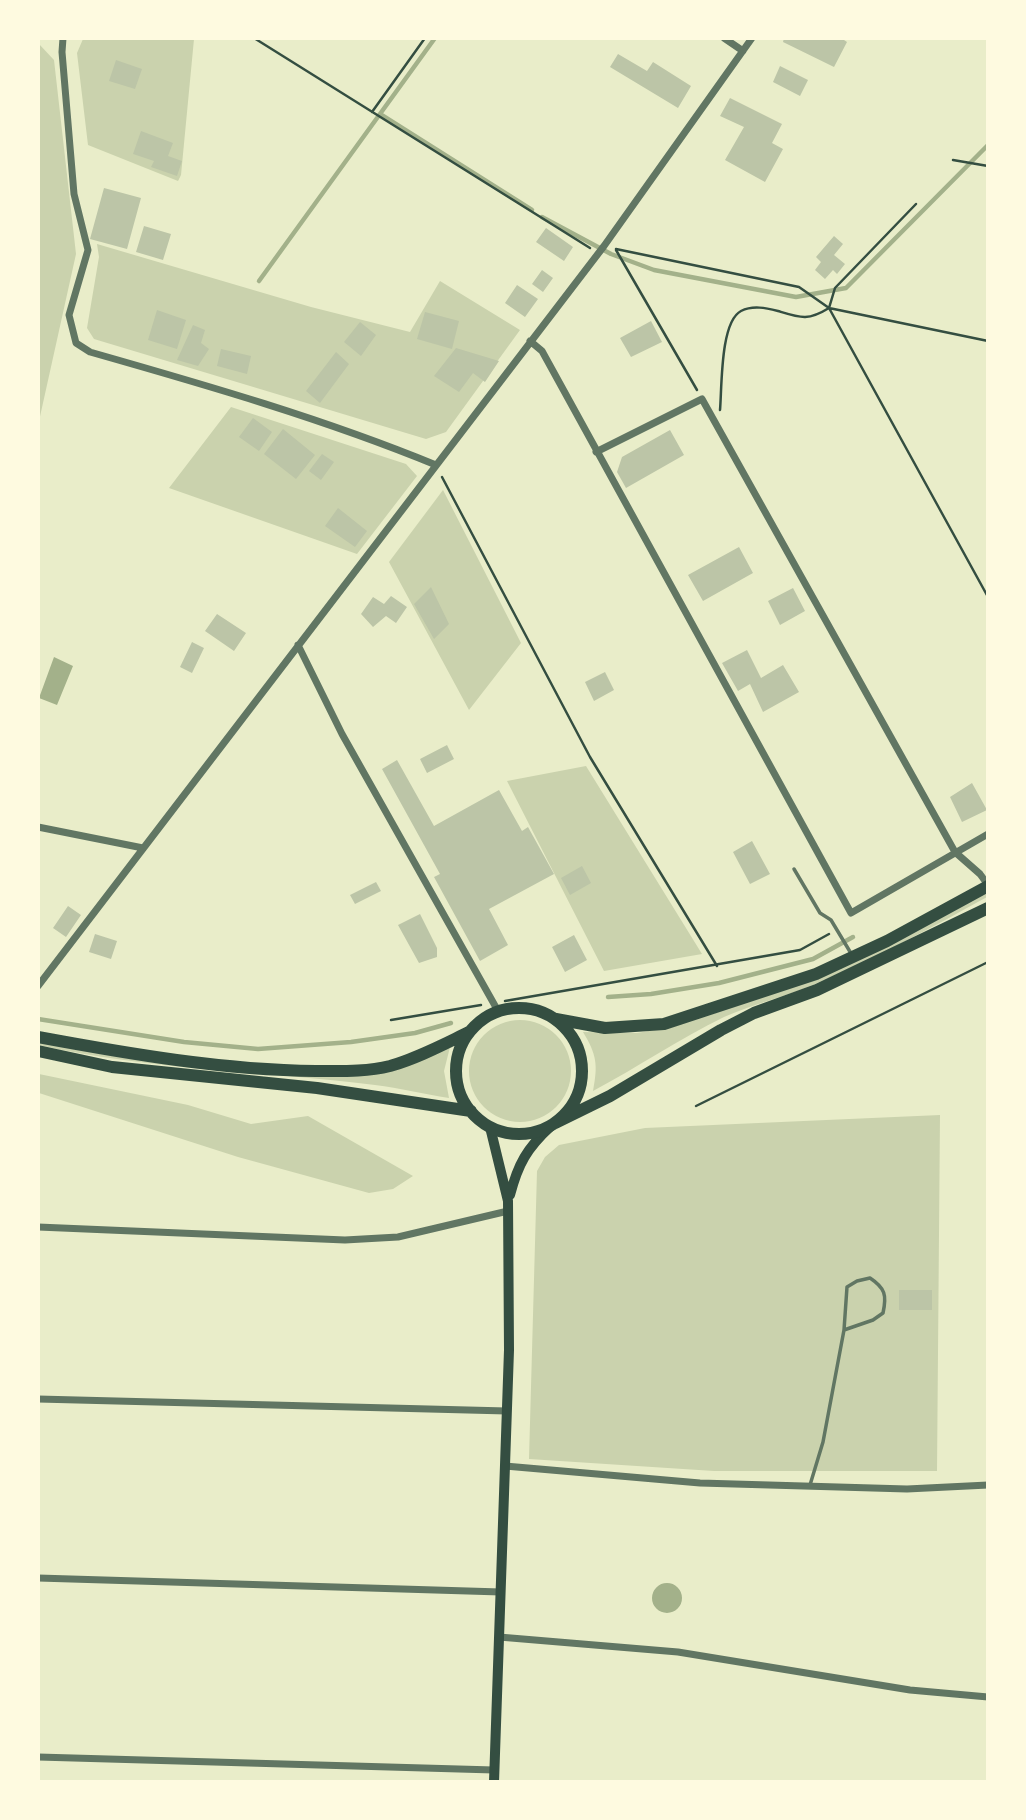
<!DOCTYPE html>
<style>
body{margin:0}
#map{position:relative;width:1026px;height:1820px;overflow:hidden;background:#e9edc9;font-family:Karla,sans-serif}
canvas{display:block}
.frame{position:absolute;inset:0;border:40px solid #fefae0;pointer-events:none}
</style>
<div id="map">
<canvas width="1026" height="1820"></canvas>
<div class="frame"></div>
</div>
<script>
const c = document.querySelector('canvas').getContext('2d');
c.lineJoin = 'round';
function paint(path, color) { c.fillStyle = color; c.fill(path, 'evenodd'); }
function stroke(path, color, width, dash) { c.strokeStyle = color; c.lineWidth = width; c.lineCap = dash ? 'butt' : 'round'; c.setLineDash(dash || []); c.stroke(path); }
paint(new Path2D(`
 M83,39h111l-13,136 -3,6 -90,-36 -11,-92z
 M39,44l15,16 22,194 -37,167z
 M97,244l214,63 99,25 30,-51 80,49 -74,102 -20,7 -332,-100 -7,-11 12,-71z
 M231,407l175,57 11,12 -60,78 -188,-66z
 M443,490l78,153 -52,67 -80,-148z
 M586,766l116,188 -98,17 -97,-190z
 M987,892v5c-56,31 -113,62 -172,87 -30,13 -62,20 -91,33 -45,22 -86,50 -131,74 5,-26 4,-36 -10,-59l54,1 35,-6 52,-17z
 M469 1071a51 51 0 1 1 102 0a51 51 0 1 1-102 0Z
 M39,1041l284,35 127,-29 -6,24 5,27c-25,-4 -49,-10 -74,-13 -112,-14 -226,-15 -336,-40z
 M39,1074l149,31 63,19 57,-8 105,60 -20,13 -24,4 -131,-36 -199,-64z
 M940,1115l-3,356h-223l-185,-12 8,-288 8,-14 14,-12 86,-17z`), '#cad2ad');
paint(new Path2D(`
 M54,657l19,9 -16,39 -18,-7z
 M652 1598a15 15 0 1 1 30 0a15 15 0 1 1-30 0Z`), '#a3b18a');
stroke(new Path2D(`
 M380,114l152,96
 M542,217l69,37 43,16 142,27 50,-9 142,-143
 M259,281l176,-243
 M608,997l43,-3 68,-11 94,-24 40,-22
 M38,1019l146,23 74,7 93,-7 64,-9 36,-10`), '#a3b18a', 4.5);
paint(new Path2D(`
 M784,38h57l6,4 -13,25 -51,-25z
 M618,54l29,17 6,-9 38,24 -13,22 -68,-41z
 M116,60l26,9 -7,20 -26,-8z
 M780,66l28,14 -8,16 -27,-14z
 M730,98l52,26 -10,19 11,6 -18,33 -40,-22 19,-33 -24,-11z
 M141,131l32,12 -5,13 14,5 -5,15 -26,-9 3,-6 -21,-7z
 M104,188l37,10 -14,51 -37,-10z
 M144,226l27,8 -8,26 -27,-8z
 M546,228l27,19 -9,14 -28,-19z
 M834,236l9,8 -9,11 11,9 -8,10 -4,-4 -8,9 -10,-9 6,-8 -5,-5z
 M542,270l11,8 -10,14 -11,-8z
 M517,285l21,14 -13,18 -20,-14z
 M157,310l29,10 -9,29 -29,-9z
 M425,312l34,9 -7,28 -35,-10z
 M651,321l11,21 -31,15 -11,-19z
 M360,322l16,13 -15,21 -17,-14z
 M193,325l12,5 -4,13 8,6 -11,17 -21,-6z
 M456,348l43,13 -14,21 -12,-9 -14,19 -25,-16z
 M221,349l30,7 -4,18 -30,-8z
 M336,352l13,12 -29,39 -14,-12z
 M253,418l19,14 -13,19 -20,-14z
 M283,429l32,26 -19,24 -32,-25z
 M670,430l14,25 -58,33 -9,-16 5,-15z
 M322,454l12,8 -13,18 -12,-9z
 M338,508l29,23 -12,16 -30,-21z
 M739,547l14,26 -50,28 -15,-26z
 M431,587l18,37 -15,15 -20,-35z
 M793,588l12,23 -25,14 -12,-24z
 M391,596l16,11 -11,16 -10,-7 -13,11 -12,-13 12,-17 11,7z
 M217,614l29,19 -12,18 -29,-20z
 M192,642l12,6 -12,25 -12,-6z
 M747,650l14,28 22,-13 16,27 -36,20 -13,-28 -12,7 -16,-28z
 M605,672l9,18 -20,11 -9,-19z
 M447,745l7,14 -27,14 -7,-14z
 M397,760l37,66 65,-36 23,41 6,-4 26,47 -65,35 19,36 -28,16 -46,-84 6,-3 -58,-105z
 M972,783l15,27 -25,12 -12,-25z
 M752,841l18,33 -20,10 -17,-32z
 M582,866l9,17 -21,12 -9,-17z
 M376,882l5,9 -26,13 -5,-9z
 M68,906l13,9 -15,22 -13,-9z
 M420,914l17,34v9l-18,6 -21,-38z
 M95,934l22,7 -6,18 -22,-7z
 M574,935l13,25 -22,12 -13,-25z
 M899,1290h33v20h-33z`), '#bcc5a7');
stroke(new Path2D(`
 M254,38l336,210
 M372,112l53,-74
 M953,160l35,6
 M916,204l-81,84 -6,20 159,289
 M616,249l183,38 30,21 159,33
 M616,250l81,140
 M720,410c2,-22 0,-88 21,-99 12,-6 25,-3 37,0 23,7 30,10 51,-3
 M442,477l148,280 127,209
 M505,1001l295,-51 29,-16
 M391,1020l90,-15
 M696,1106l292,-144`), '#344e41', 2.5);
stroke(new Path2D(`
 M794,869l26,44 11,7 21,35
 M810,1485l13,-43 21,-112 3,-43 10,-6 13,-3c15,10 17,17 13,35l-10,7 -29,10`), '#617663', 3.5);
stroke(new Path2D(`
 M63,38l-1,14 12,142 14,56 -19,65 7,28 14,9c116,33 234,67 346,113
 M724,38l19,13
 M530,341l12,10 309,562 137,-79
 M596,452l106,-53 253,453 25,22 8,11
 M298,645l44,89 156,277
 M38,827l105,21
 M38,986l566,-740 148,-208
 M38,1227l307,13 53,-3 110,-26
 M38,1399l469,12
 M505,1466l195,17 207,6 81,-4
 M38,1578l463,14
 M499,1637l179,15 232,38 78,7
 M38,1757l456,13`), '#617663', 7);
stroke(new Path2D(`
 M490,1127l18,74 1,149 -15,432
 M510,1195c8,-31 17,-47 41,-69`), '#344e41', 10);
stroke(new Path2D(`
 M456 1071a63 63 0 1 1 126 0a63 63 0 1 1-126 0Z
 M556,1019l49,9 59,-4 152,-50 71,-33 101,-55
 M38,1037c92,17 185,33 278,34 25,0 50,1 74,-5 28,-8 54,-22 79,-34
 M38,1051l74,16 205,21 154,23
 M555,1123l55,-27 111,-66 33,-17 63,-23 171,-82`), '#344e41', 12);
</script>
